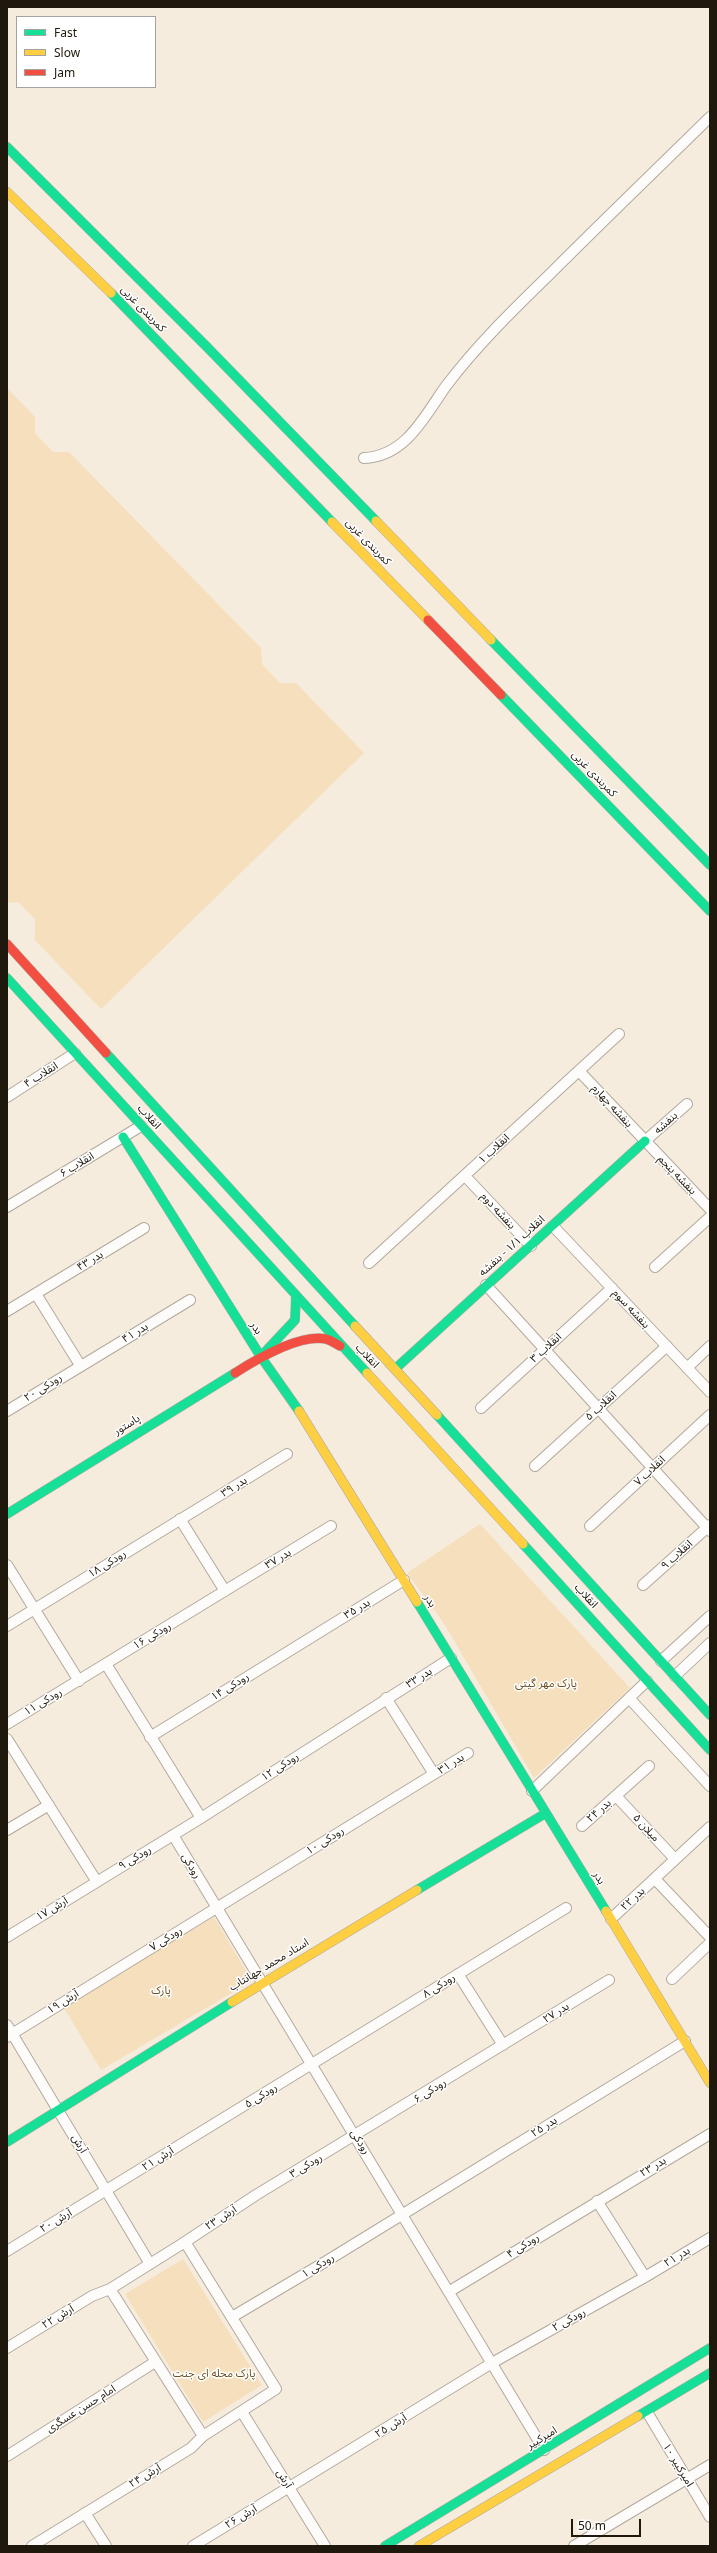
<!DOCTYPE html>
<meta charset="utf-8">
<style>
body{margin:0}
#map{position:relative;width:717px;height:2553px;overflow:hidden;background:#f5ecde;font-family:"Noto Sans",sans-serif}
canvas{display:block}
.frame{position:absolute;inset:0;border:8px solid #1f180c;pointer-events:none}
.legend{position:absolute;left:16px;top:16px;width:140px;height:72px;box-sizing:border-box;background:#fff;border:1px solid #a5a39e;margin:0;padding:5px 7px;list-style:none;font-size:12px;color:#1f180c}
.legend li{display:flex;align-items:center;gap:8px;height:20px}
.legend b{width:20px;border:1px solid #a5a39e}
.scale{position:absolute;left:571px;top:2519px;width:70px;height:18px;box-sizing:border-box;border:2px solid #1f180c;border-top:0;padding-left:5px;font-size:12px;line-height:14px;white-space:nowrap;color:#1f180c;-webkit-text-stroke:3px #fff;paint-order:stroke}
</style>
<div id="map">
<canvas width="717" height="2553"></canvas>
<div class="frame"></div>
<ul class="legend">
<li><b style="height:5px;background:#16e098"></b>Fast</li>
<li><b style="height:5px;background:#ffcf43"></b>Slow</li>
<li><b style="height:5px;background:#f24e42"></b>Jam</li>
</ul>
<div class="scale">50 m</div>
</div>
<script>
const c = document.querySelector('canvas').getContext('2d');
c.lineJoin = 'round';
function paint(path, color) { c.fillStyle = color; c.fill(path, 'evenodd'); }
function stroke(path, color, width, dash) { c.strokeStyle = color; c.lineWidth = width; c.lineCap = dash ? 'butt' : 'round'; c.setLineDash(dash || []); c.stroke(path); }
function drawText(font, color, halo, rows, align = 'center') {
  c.font = font + ' "Noto Sans","Noto Sans Arabic",sans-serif'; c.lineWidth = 3; c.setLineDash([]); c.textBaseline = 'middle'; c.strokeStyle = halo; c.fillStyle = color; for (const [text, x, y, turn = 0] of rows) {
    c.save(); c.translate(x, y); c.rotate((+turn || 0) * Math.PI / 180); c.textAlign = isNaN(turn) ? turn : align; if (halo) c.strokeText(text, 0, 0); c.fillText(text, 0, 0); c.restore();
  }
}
paint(new Path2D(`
 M7,388l28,29v16l18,19h16l192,196 1,16 18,19h16l68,70 -263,256 -66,-69v-21l-17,-17 -11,1z
 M480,1524l150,164 -96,90 -89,-153 -38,-52z
 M214,1917l38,64 -151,89 -38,-64z
 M183,2259l79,126 -59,37 -78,-128z`), '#f6dfbc');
const street = new Path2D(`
 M364,458c42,-2 60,-41 82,-72 31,-41 68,-77 105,-113 52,-52 106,-104 159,-156
 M579,1071l131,138
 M7,1097l68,-44
 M645,1141l42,-37
 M465,1176l66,70
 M7,1207l134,-81
 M553,1226l157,166
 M369,1263l250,-229
 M655,1267l55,-50
 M486,1285l224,246
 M36,1294l44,71
 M7,1311l137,-83
 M687,1368l23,-22
 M481,1408l131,-120
 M7,1411l183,-111
 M535,1466l132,-120
 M180,1519l45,72
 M590,1526l120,-111
 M7,1565l72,116
 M643,1585l67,-60
 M7,1626l280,-172
 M661,1661l49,-45
 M106,1664l95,154
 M675,1676l35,-33
 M386,1698l48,76
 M629,1698l81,88
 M7,1724l324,-198
 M150,1737l254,-157
 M7,1739l90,143
 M532,1791l115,-110
 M616,1796l59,63
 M582,1826l67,-60
 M7,1830l42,-25
 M173,1835l371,615
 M655,1879l55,58
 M611,1919l99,-92
 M7,1937l194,-119 250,-160
 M458,1974l45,71
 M672,1979l38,-36
 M7,2025l143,239
 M7,2037l461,-284
 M597,2201l48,76
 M185,2242l91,147 -73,47 -93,-147z
 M185,2242l71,-47 353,-215
 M7,2251l559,-343
 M450,2291l260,-157
 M232,2317l93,-55 360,-221
 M7,2348l85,-52 18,-7
 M242,2412l83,134
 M647,2412l63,105
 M7,2456l148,-94
 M85,2513l21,33
 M32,2546l159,-98 12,-12
 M193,2546l299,-183 153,-86 65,-39
 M574,2546l136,-81`);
const fast = new Path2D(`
 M7,147l202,202 167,172
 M111,293l221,229
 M491,640l219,225
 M501,695l209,216
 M7,978l360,395
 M106,1053l249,273
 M123,1137l138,220 38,54
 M265,1352l30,-32 1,-25
 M395,1369l250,-228
 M437,1415l273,300
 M7,1514l228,-141
 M523,1544l187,206
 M417,1602l189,309
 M417,1890l129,-77
 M7,2142l225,-140
 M638,2416l72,-43
 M385,2546l325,-198`);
const slow = new Path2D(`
 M7,192l104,101
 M376,521l115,119
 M332,522l96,98
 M355,1326l82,89
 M367,1373l156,171
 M299,1411l118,191
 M606,1911l104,172
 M232,2002l185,-112
 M419,2546l219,-130`);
const jam = new Path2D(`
 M428,620l73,75
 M7,944l99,109
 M235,1373c22,-14 64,-39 91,-34 5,1 10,5 14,7`);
stroke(street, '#b1a99d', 12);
stroke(fast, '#b1a99d', 10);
stroke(slow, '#b1a99d', 10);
stroke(jam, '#b1a99d', 10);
stroke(street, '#fefcfa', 10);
stroke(fast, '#16e098', 9);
stroke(slow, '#ffcf43', 9);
stroke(jam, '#f24e42', 9);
drawText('11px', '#1f180c', '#fff', [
 ["کمربندی غربی",143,309,46],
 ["کمربندی غربی",368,542,46],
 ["کمربندی غربی",594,774,46],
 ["انقلاب ۴",41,1075,-32],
 ["بنفشه چهارم",612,1106,47],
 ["انقلاب",149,1117,48],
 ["بنفشه",666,1123,-42],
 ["انقلاب ۱",494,1149,-42],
 ["انقلاب ۶",77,1165,-31],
 ["بنفشه پنجم",677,1175,46],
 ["بنفشه دوم",498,1211,47],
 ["انقلاب ۱/۱ - بنفشه",512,1246,-42],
 ["بدر ۴۳",90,1261,-31],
 ["بنفشه سوم",631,1309,47],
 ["بدر",256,1328,58],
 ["بدر ۴۱",135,1333,-31],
 ["انقلاب ۳",546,1348,-42],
 ["انقلاب",367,1356,47],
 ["رودکی ۲۰",43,1388,-32],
 ["انقلاب ۵",601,1406,-42],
 ["پاستور",127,1425,-32],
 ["انقلاب ۷",650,1471,-43],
 ["بدر ۳۹",234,1487,-32],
 ["انقلاب ۹",677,1555,-42],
 ["بدر ۳۷",278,1559,-31],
 ["رودکی ۱۸",107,1564,-32],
 ["انقلاب",586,1596,48],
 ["بدر",430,1601,59],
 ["بدر ۳۵",357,1609,-31],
 ["رودکی ۱۶",152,1636,-31],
 ["بدر ۳۳",419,1678,-32],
 ["رودکی ۱۴",230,1687,-32],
 ["رودکی ۱۱",43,1702,-31],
 ["بدر ۳۱",451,1764,-32],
 ["رودکی ۱۲",280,1767,-33],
 ["بدر ۲۴",599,1811,-42],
 ["میلان ۵",646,1828,47],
 ["رودکی ۱۰",325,1841,-32],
 ["رودکی ۹",135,1858,-31],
 ["رودکی",191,1866,59],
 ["بدر",599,1878,59],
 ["بدر ۲۲",633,1899,-43],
 ["آرش ۱۷",52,1909,-31],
 ["رودکی ۷",166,1939,-32],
 ["استاد محمد جهانتاب",269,1965,-31],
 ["رودکی ۸",439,1986,-32],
 ["آرش ۱۹",63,2002,-32],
 ["بدر ۲۷",556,2013,-32],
 ["رودکی ۶",430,2091,-32],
 ["رودکی ۵",261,2096,-32],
 ["بدر ۲۵",544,2127,-32],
 ["رودکی",360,2142,58],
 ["آرش",79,2144,60],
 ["آرش ۲۱",158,2159,-32],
 ["رودکی ۳",306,2166,-31],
 ["بدر ۲۳",653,2167,-31],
 ["آرش ۲۳",221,2218,-33],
 ["آرش ۲۰",56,2221,-31],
 ["رودکی ۴",523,2246,-32],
 ["بدر ۲۱",677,2257,-31],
 ["رودکی ۱",318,2266,-31],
 ["آرش ۲۲",58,2317,-31],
 ["رودکی ۲",569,2320,-29],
 ["امام حسن عسگری",81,2409,-32],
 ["آرش ۲۵",391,2426,-32],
 ["امیرکبیر",542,2438,-31],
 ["امیرکبیر ۱۰",678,2465,59],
 ["آرش ۲۴",145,2476,-31],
 ["آرش",284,2479,58],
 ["آرش ۲۶",241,2517,-31]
]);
drawText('11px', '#694f21', '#fff', [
 ["پارک مهر گیتی",546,1684],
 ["پارک",161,1991],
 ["پارک محله ای جنت",214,2374]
]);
</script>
